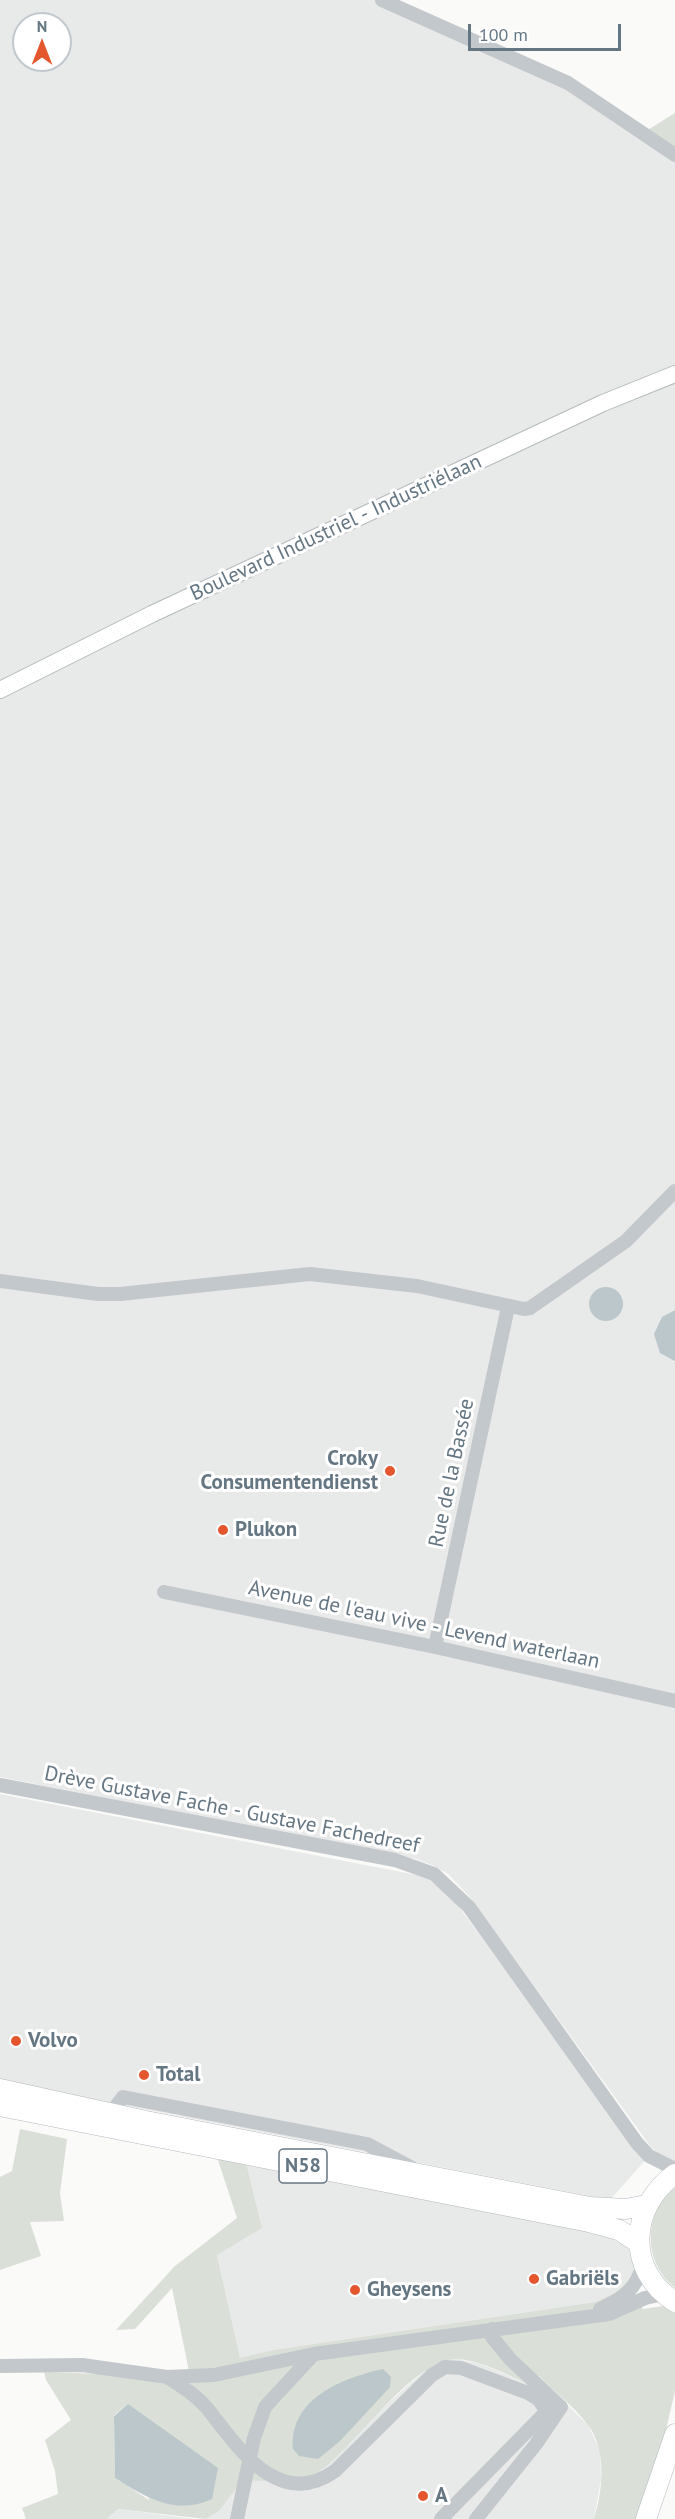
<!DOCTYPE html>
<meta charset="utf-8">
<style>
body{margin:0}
#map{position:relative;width:675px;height:2519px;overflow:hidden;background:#fafaf8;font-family:"PT Sans",sans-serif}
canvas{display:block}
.north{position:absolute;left:12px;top:12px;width:60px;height:60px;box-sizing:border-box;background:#fff;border:2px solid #c1c8cd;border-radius:50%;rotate:0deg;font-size:16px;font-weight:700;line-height:24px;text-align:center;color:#657683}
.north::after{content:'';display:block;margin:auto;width:21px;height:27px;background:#e4572e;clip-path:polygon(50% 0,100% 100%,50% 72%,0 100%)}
.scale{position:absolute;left:468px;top:24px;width:153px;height:27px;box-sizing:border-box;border:3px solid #657683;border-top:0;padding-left:8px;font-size:18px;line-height:21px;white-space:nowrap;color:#657683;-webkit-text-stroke:4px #fff;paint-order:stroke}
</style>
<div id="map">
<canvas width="675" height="2519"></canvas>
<div class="north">N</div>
<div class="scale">100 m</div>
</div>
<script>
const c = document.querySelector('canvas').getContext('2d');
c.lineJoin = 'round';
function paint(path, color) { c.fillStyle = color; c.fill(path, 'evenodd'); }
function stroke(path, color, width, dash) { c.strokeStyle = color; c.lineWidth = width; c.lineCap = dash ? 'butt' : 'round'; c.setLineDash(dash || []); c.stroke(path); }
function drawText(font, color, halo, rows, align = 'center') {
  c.font = font + ' "PT Sans",sans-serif'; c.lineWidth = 6; c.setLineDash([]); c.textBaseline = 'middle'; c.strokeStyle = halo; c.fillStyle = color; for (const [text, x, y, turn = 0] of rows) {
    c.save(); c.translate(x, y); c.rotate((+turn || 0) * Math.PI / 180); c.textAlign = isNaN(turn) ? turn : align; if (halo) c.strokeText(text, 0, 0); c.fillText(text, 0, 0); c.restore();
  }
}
paint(new Path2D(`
 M0,0h374l187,83 114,74v2004l-11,-2 -13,-12 -182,-251 -21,-22 -16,-9 -16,-6 -416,-82zM24,24h36v36h-36z
 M0,1794l427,83 28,25 194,254 -39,44 -610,-119z
 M246,2162l358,71 24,13 6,12v13l-6,11 -13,11 -20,9 -322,48 -33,9 -23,-105 45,-26z
 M446,2359h12l23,5 46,19 11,-7 50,49 12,26 1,28 -7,40h-388l13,-8 23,-30 63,-3 103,-93 23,-19z
 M118,2509l78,10h-89z`), '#e8e9e9');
paint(new Path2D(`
 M675,113v38l-29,-20z
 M20,2129l47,10 -7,54 4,28 -34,1 11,34 -41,14v-93l12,-6z
 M217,2157l29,5 16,66 -45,27 23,103 33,-8 322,-48 20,-9 13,-11 15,27 20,-3 12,7v78l-13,56 -26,72h-42c9,-29 13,-68 -6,-94 -13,-18 -34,-33 -49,-49l-12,7c-22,-9 -45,-22 -69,-24 -34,-3 -86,62 -109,85 -13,13 -25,28 -43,33 -19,6 -44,3 -64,4l-23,30 -13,8 -88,-10 -11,10h-81l-4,-11 36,-14 -3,-23 -10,-31 26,-20 -25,-40 -2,-8 59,2 63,10 25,-3 -19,-93 -37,41 -19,1 59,-64 62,-48zM128,2404l21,96 -34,-22 -1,-63z
 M675,2187v101c-33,-26 -32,-75 0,-101z`), '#dadfd7');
paint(new Path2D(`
 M589 1304a17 17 0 1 1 34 0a17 17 0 1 1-34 0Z
 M675,1310v51l-15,-8 -6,-19 8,-17z
 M383,2369l8,8 -1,10 -50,54 -22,18 -19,-3 -6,-7c-4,-50 49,-71 90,-80z
 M128,2404l90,64 -6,31c-36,17 -67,-2 -97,-21l-1,-62z`), '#bbc7cb');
const major = new Path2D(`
 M0,690l152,-76 451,-211 72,-29`);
const highway = new Path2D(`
 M0,2089l146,32 444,86 36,2 20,-4
 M0,2106l589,116 30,8 20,13
 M675,2174c-45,32 -50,96 0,128
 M646,2519l29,-85`);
stroke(major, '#b5babe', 18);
stroke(highway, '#b4b9bd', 21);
stroke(new Path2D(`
 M382,0l186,83 107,72
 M0,1281l98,13h22l190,-20 107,12 107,23 6,-1 96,-67 49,-50
 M164,1592l271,55 240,54
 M435,1647l73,-340
 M0,1785l395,75 39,14 35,33 168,236 12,13 26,13
 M111,2113l12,-16 244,47 45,24
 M600,2309c22,-10 37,-20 43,-45
 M0,2366l82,-1 85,12 47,-2 100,-21 295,-40 36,-16 19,-4
 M167,2377c14,9 29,18 40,31 31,39 71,103 128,63l97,-96 13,-8 16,1 67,25 10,6 9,12 -106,108
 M237,2519l17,-81 11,-31 48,-52
 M476,2519l60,-75 25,-37 -51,-48 -18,-22v-8`), '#c3c8cc', 14);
stroke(major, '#fff', 16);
stroke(highway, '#fff', 20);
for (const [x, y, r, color] of [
 [390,1471,6,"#e4572e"],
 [223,1530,6,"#e4572e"],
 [16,2041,6,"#e4572e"],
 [144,2075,6,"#e4572e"],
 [534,2279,6,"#e4572e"],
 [355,2290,6,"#e4572e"],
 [423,2496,6,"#e4572e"]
]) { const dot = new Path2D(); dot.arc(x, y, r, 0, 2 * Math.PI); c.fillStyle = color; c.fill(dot); stroke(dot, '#fff', 2); }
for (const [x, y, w] of [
 [303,2166,48]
]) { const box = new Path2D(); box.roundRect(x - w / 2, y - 17, w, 34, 4.5); c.fillStyle = '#fff'; c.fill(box); stroke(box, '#657683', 1.5); }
drawText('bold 20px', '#657683', null, [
 ["N58",303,2166]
]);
drawText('21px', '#657683', '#fff', [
 ["Boulevard Industriel - Industriélaan",336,528,-25],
 ["Rue de la Bassée",452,1473,-78],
 ["Avenue de l'eau vive - Levend waterlaan",424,1625,12],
 ["Drève Gustave Fache - Gustave Fachedreef",232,1810,11]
]);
drawText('bold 21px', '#657683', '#fff', [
 ["Croky",378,1459,"right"],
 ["Consumentendienst",378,1483,"right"],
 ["Plukon",235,1530],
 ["Volvo",28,2041],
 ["Total",156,2075],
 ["Gabriëls",546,2279],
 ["Gheysens",367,2290],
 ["A",435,2496]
], 'left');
</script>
